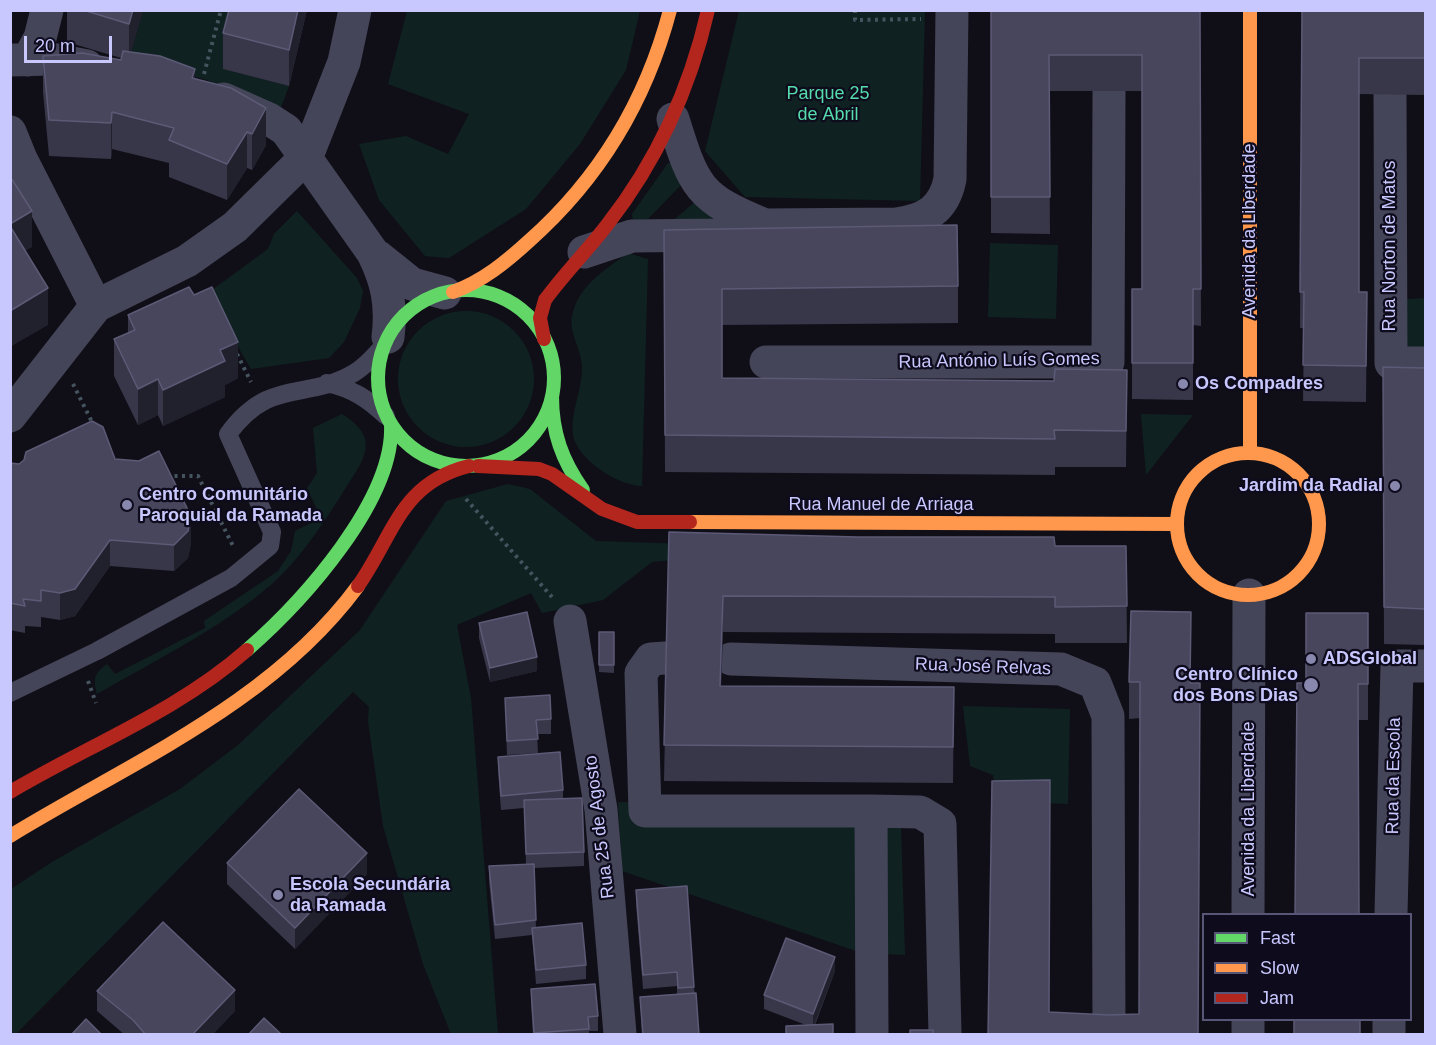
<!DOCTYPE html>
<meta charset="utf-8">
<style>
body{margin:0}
#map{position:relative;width:1436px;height:1045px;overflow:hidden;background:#100f18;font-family:Helvetica,sans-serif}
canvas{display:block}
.frame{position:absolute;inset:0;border:12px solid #c8c7fe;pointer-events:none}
.legend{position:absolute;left:1202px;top:913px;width:210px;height:108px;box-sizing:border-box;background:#0d0b1c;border:2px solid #585676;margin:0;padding:8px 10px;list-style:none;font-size:18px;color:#c8c7fe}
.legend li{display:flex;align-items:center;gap:12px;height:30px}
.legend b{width:30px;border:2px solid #585676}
.scale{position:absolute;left:24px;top:36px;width:88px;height:27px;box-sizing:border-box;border:3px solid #c8c7fe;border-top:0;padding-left:8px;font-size:18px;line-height:21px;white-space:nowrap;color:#c8c7fe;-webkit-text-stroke:4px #0d0b1c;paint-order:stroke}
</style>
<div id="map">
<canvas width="1436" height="1045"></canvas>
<div class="frame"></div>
<ul class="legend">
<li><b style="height:8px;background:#63d668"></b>Fast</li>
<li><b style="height:8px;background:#ff974d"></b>Slow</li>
<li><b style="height:8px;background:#b3261e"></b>Jam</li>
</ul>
<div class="scale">20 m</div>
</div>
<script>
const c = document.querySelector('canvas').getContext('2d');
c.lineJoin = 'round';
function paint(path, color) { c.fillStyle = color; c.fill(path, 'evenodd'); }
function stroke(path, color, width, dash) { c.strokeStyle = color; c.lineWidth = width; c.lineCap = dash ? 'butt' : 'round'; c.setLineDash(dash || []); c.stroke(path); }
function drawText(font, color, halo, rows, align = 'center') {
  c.font = font + ' Helvetica,sans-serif'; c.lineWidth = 4.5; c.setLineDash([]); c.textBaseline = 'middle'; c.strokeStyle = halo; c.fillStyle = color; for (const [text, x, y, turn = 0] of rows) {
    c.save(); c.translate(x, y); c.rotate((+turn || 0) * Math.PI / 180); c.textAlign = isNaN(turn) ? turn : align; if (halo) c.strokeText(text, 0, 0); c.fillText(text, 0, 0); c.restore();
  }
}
paint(new Path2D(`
 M143,11h95l-15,58 66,17 -10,27 -72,-33 -78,-20z
 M407,11h233l-14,59 -46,74 -54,65 -77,49 -24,-2 -46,-56 -20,-56 47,-8 42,18 21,-40 -81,-30z
 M739,11h186l-5,190 -175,-4 -40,-46z
 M668,163h4l9,22 -33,34 -15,2 -1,-7z
 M696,201l20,17v5h-46z
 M297,211l60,67 6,13 -3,17 -16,34 -15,16 -78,11 -32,-55 -7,-24 56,-41 6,-15z
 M990,243l68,2 -2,74 -68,-2z
 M628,253l20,6 -6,227c-23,0 -66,-27 -69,-52 -3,-20 10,-47 9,-68 -1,-19 -15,-35 -9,-54 8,-28 32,-42 55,-59z
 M1425,298v53l-21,1 3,-53z
 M398 379a68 68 0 1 1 136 0a68 68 0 1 1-136 0Z
 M342,414c38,24 24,43 3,75 -20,32 -44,69 -73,95 -51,44 -116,76 -175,110 -4,-16 -3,-20 10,-30l8,10 90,-46 -1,-7 74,-50 13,-20 4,-20 26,-13 -14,-30 10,-15 -4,-45z
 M1141,414l52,1 -47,60z
 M508,484l22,5 66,52 91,3 8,14 -43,4 -49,38 -61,13 -11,-20 -74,32 14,73 27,336h-47l-28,-70 -40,-138 -15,-105 1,-14 -16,-15 -337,342h-5v-145l41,-27 128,-73 58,-44 122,-115 86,-129z
 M963,706l107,3 -2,95 -70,-3 -5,-26 -23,-9z
 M618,802l257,2 26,22 4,129 -43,-2 -240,-82z`), '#0f2221');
stroke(new Path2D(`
 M855,10v10l66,-1
 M204,74l17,-64
 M237,354l14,28
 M73,384l21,42
 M167,476h31l35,70
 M466,499l86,98
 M88,681l8,22`), '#45545f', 4, [3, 4.5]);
stroke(new Path2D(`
 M327,383c26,6 41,16 59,33
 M10,693l87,-42 134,-73 39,-32 2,-14 -44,-98c43,-58 76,-32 126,-61 12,-7 21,-18 30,-28`), '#444559', 18);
stroke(new Path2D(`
 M10,60l41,-1 36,7
 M28,60l12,-22 7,-28
 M1390,94l1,269h35
 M224,99l45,20 17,11 87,123c14,28 19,52 15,84
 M673,119c21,68 25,79 92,106
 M10,132l11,27 75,147
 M584,252l48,-16 87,-1 46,-10 131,-1c29,-4 48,-14 54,-45l2,-169
 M377,256l35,28 33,9
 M766,362h342l1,-270
 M10,416l86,-110 91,-45 48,-34 72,-71 37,-94 11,-52
 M570,621l31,189 19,224
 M665,658l-14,1 -10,14 4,138h226l1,223
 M731,659l330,10 34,14 13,33 1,318
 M871,811l49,1 20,12 5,210
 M1248,914l1,-319
 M1391,914l6,-248h29
 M1248,1034v-14
 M1389,1034v-14`), '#444559', 33);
stroke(new Path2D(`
 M378 378a88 88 0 1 1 176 0a88 88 0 1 1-176 0Z
 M552,396c0,37 10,64 31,94
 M247,650c55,-48 148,-150 144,-226`), '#63d668', 14);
stroke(new Path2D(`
 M1250,10v442
 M453,292c30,-11 53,-30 76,-51 71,-63 117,-140 141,-231
 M1177 524a71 71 0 1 1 142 0a71 71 0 1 1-142 0Z
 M690,522l486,2
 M10,836c121,-74 261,-132 348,-250`), '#ff974d', 14);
stroke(new Path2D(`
 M544,339l-4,-21 5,-18c19,-26 42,-49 62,-75 50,-64 83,-136 101,-215
 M478,466l61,3 13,5 50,35 35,13h53
 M358,586c36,-51 42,-103 111,-120
 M10,792c79,-47 168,-81 237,-142`), '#b3261e', 14);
paint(new Path2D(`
 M67,10h76l-12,42 64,27 71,66 -14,25 -5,-2 -20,32 -58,-23v-14l-57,-14 -1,10 -62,-3 -6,-64v-36l78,4v-2l-54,-16z
 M307,10l-18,76 -66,-17v-36z
 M991,10h209l1,316 -8,-1v75l-61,-1v-110h10v-198h-93l1,143 -59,-1z
 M1302,10h123v85l-66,-1v198h8l-1,110 -63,-1 1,-73h-4z
 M664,230l294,56v37l-236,2v53l332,3 73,-11 -1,97h-71v8l-390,-3z
 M128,315l110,63 -13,7v12l-62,29 -5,-11 -20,10 -24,-49v-37l14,-6z
 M1383,367l42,1v277l-41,-1z
 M115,459l76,84 -3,15 -14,13 -64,-5 -35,50 -15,4 -19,-3v10l-16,-1v7l-15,-3v-167l9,1z
 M669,532l386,14h71l1,97h-72v-9l-332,-2 -2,54 233,1 -1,96 -289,-2z
 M1191,612v71l7,352 -148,-23 59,3 30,-1 1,-296 -11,1v-37z
 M1368,613v107h-10l-52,-37z
 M479,623l58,48 -47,11 -11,-44z
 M599,632h15v41l-15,-1z
 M505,698l46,21v15h-14l1,19 -31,2z
 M498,757l65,33v8l21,54v14l-50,2 2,60 50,37v14l-50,5 -4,-49 -37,4 -6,-58v-15l37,-2 -2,-56 -23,2 -3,-39z
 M227,863l140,11 -72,75 -68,-65z
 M636,890l58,97 5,48h-57l-2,-38 37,-3v-8l-34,3 -7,-85z
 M835,971l-20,54h-9l-42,-16v-14z
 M531,989l67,27v15h-9v4h-56l-2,-32z
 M97,991l138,20 -23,24h-87l-28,-24z`), '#383749');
paint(new Path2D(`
 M133,10h10l-14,50v-36z
 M298,10h9l-18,76v-36z
 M195,69v36l-3,-27z
 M266,108v37l-14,25v-36z
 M112,112v37l-1,10v-36z
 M247,132v36l-20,32v-36z
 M32,211v36l-22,13v-36z
 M48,288v37l-38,22v-36z
 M238,342v36l-13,7v12l-62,29v-36l57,-40z
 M158,379v36l-20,10v-36z
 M191,516v27l-3,15 -14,13v-26z
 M110,540v26l-35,50 -15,4v-27z
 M723,596v36l-3,90v-36z
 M537,657v14l-47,11v-14z
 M367,853v21l-72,75v-21z
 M835,957v14l-22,57v-14z
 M235,990v21l-23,24h-20z`), '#21202d');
const building = new Path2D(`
 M83,10h50l-4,14z
 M229,10h69l-9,40 -66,-17z
 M991,10h209l1,279h-8v74h-61v-74h10v-234h-93l1,142h-59z
 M1302,10h123v48h-66v234h8l-1,74 -63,-1 1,-73h-4z
 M123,51l37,5 35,13 -3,9 39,10 35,20 -14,26 -5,-2 -20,32 -58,-24 5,-12 -62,-16 -1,11 -62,-3 -6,-64 39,-3 39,7z
 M10,176l22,35 -22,13z
 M957,225l1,61 -236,3v89l332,3 1,-12 72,1 -1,61 -72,-1 1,9 -390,-4 -1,-205z
 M10,226l38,62 -38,23z
 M189,287l5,8 18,-8 26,55 -18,8 5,11 -62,29 -5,-11 -20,10 -24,-50 21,-9 -7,-15z
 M1383,367l42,1v241l-41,-2z
 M92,421l11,6 12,32 24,2 20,-10 32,65 -3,15 -14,14 -64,-5 -35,49 -15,4 -19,-3v11l-18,-2 2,7 -15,-3v-140l9,1 5,-4 2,-8z
 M669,532l189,5h196l1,9h71l1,60 -72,1v-10l-332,-1 -3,90 234,1 -1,60 -289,-2z
 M1131,611l60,1 -1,71h10l-2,352h-210l4,-254 58,-1 -1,232 60,3 30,-1 1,-332h-11z
 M527,612l10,45 -47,11 -11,-45z
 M1306,613h62v71h-10l1,231h-64l2,-232h9z
 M599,632h15v33h-15z
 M550,695l1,24 -15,1 2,19 -31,2 -2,-43z
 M560,752l3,38 -62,6 -3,-39z
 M299,789l68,64 -72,75 -68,-65z
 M582,798l2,54 -58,2 -2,-54z
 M534,864l2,56 -41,5 -6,-59z
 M687,886l7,101 -16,1 -1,-16 -34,3 -7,-85z
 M163,922l72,68 -43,45h-46l-13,-15 -36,-29z
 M582,923l4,42 -50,5 -4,-42z
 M786,938l49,19 -22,57 -49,-19z
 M595,984l3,32 -10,1 1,12 -55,4 -3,-44z
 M696,993l3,42h-56l-3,-38z
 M264,1018l18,17h-34z
 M86,1019l16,16h-31z
 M1294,1020h66v15h-66z
 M833,1024v11h-47v-9z
 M910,1030h23v5h-23z`);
paint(building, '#47465c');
stroke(building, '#5c5a76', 1.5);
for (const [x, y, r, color] of [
 [1183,384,6,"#8887ae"],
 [1395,486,6,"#8887ae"],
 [127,505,6,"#8887ae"],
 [1311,659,6,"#8887ae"],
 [1311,685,8,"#8887ae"],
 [278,895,6,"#8887ae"]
]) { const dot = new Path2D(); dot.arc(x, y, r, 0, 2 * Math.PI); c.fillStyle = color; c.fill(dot); stroke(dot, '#0d0b1c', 2); }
drawText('18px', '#56dbac', '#0d0b1c', [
 ["Parque 25",828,94],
 ["de Abril",828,115]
]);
drawText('18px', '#c8c7fe', '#0d0b1c', [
 ["Avenida da Liberdade",1250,231,-90],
 ["Rua Norton de Matos",1390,246,-90],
 ["Rua António Luís Gomes",999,361,-1],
 ["Rua Manuel de Arriaga",881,505],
 ["Rua José Relvas",983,667,2],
 ["Rua da Escola",1394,776,-89],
 ["Avenida da Liberdade",1249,809,-90],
 ["Rua 25 de Agosto",600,827,-97]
]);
drawText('bold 18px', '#c8c7fe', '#0d0b1c', [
 ["Os Compadres",1195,384],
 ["Jardim da Radial",1383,486,"right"],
 ["Centro Comunitário",139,495],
 ["Paroquial da Ramada",139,516],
 ["ADSGlobal",1323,659],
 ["Centro Clínico",1298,675,"right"],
 ["dos Bons Dias",1298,696,"right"],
 ["Escola Secundária",290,885],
 ["da Ramada",290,906]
], 'left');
</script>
